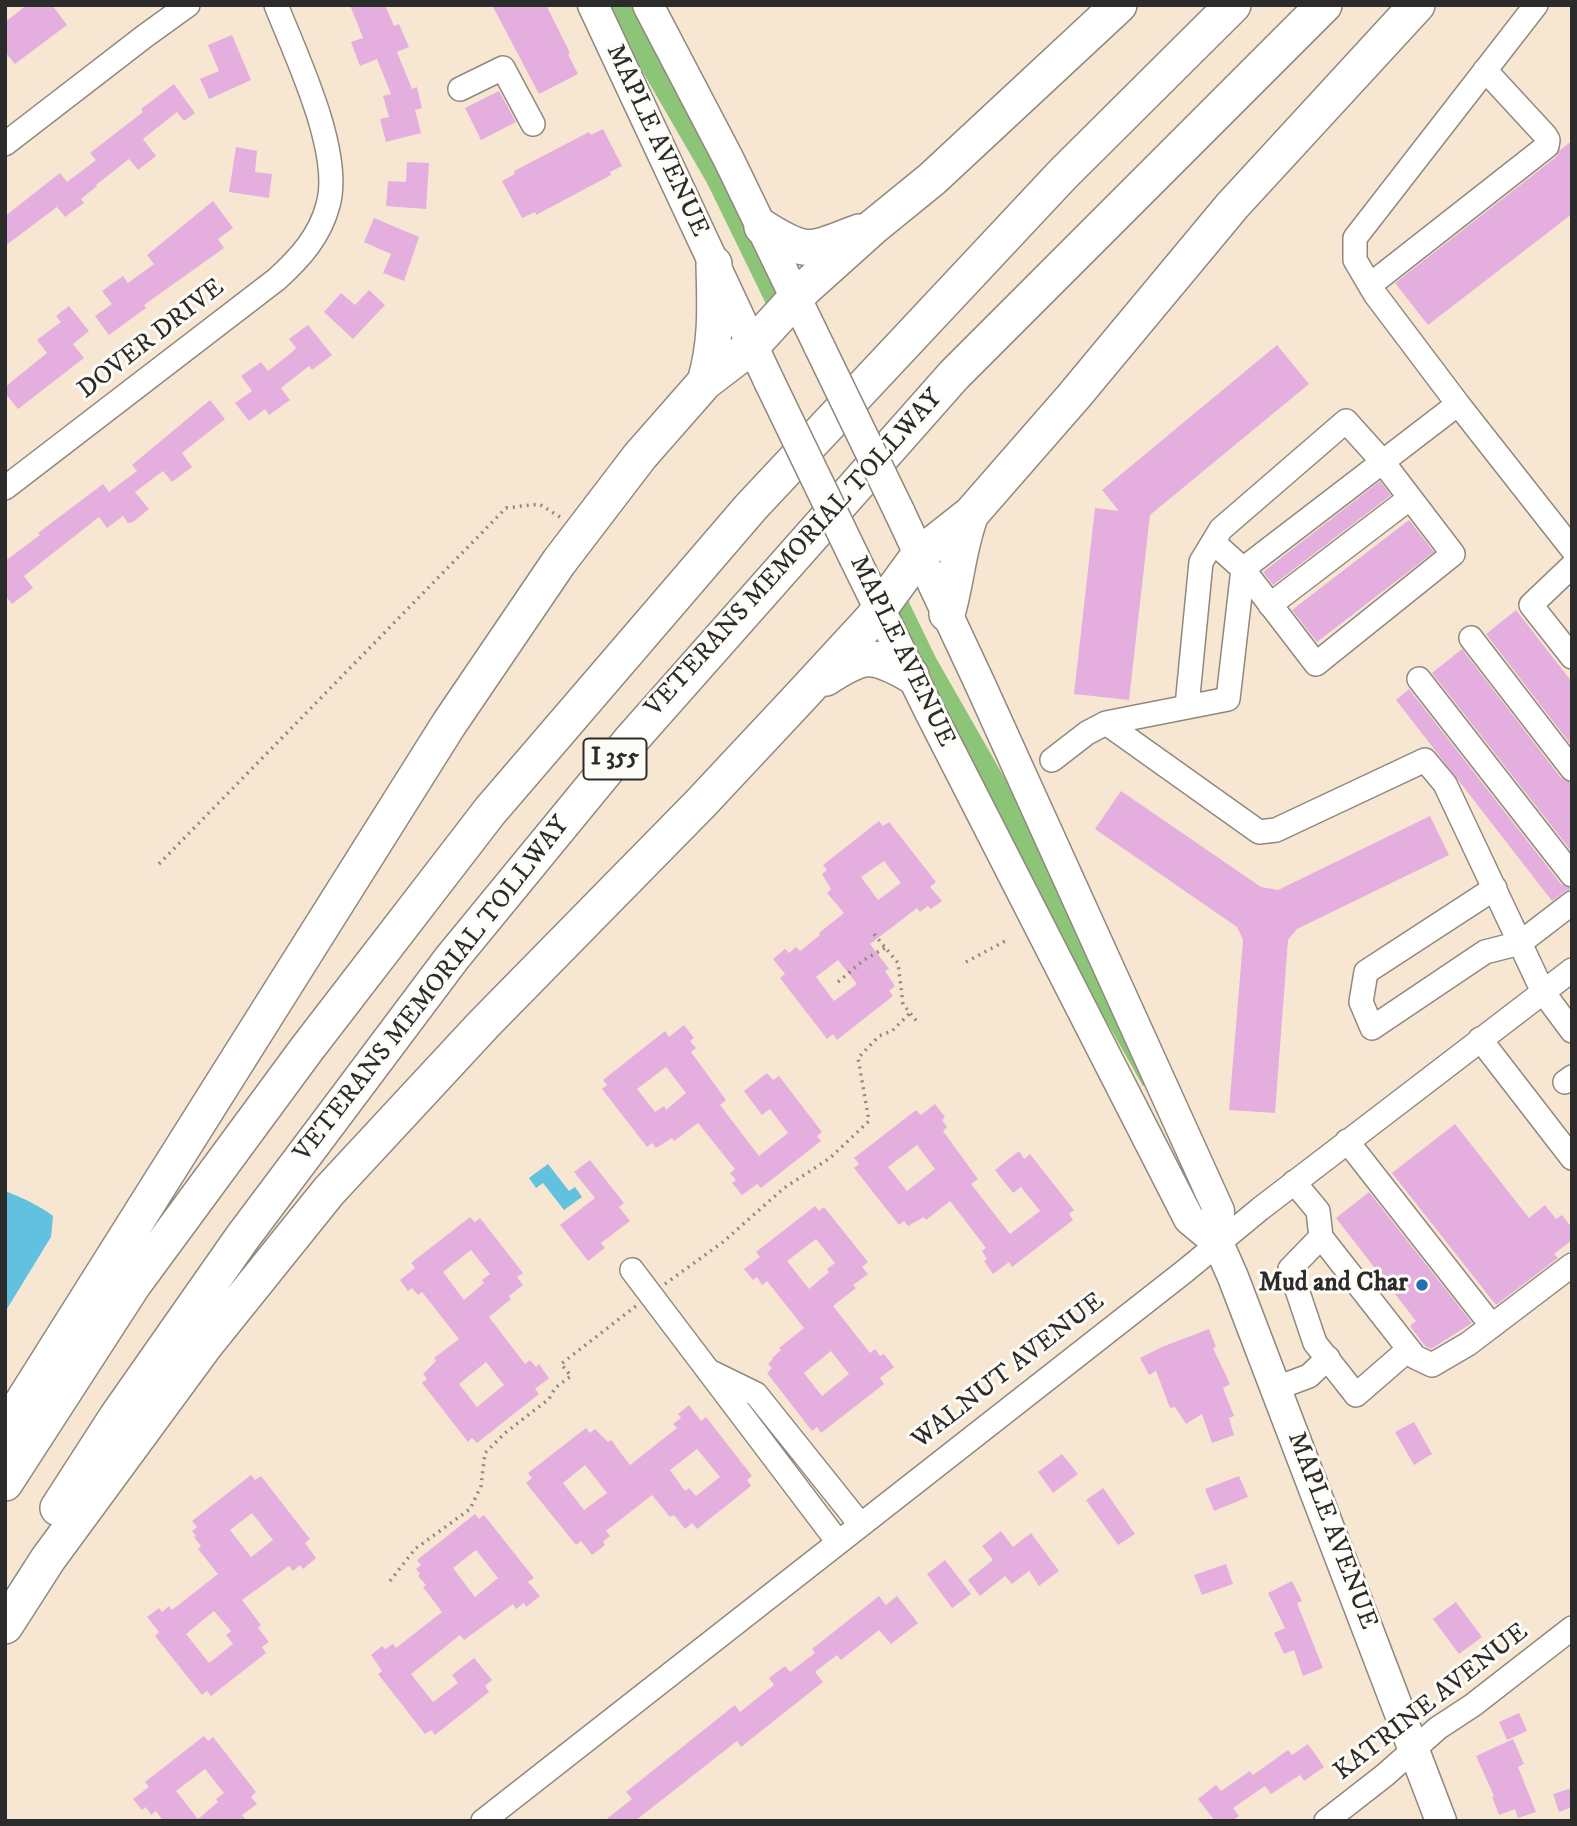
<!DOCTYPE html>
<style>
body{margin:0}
#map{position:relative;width:1577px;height:1826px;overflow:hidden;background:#f7e7d2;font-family:"IM FELL DW Pica",serif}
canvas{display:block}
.frame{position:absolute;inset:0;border:7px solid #2b2b2b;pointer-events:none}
</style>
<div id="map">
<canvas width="1577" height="1826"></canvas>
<div class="frame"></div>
</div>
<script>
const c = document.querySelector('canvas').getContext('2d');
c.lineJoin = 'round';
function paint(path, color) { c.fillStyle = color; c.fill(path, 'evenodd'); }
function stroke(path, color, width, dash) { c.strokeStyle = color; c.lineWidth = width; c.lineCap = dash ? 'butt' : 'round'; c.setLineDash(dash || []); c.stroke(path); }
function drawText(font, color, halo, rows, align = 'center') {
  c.font = font + ' "IM FELL DW Pica",serif'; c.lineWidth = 6; c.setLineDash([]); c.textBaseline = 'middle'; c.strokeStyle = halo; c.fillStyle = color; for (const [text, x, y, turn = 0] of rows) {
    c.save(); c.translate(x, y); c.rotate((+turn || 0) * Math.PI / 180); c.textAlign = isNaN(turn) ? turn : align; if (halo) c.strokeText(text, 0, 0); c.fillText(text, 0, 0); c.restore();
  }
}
paint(new Path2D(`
 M604,5h32l144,284 -12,19 -61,-125z
 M905,594l31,64 92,161 122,264 -7,3 -95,-168 -158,-311z`), '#8cc478');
paint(new Path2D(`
 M548,1164l21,27 6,-4 7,10 -18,13 -21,-27 -7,5 -7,-10z
 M5,1191c14,5 37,16 48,25l-2,21 -46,75z`), '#61c1df');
paint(new Path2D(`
 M27,5h25l15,20 -52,39 -10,-12v-30z
 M350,5h35l9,21 5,-2 10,23 -12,5 15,37 5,-2 5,21 -7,2 6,23 -35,9 -6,-23 9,-2 -6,-21 8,-2 -14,-35 -17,7 -9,-24 12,-4z
 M492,5h54l24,48 -2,1 10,20 -39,20z
 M232,35l19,45 -42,19 -9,-20 19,-8 -11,-26z
 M174,84l21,29 -11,8 -7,-9 -34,27 13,17 -18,14 -9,-11 -33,26 1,1 -16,13 3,4 -19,14 -8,-10 -52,39v-30l55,-43 7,9 29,-22 -6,-7 53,-41 -2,-3z
 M499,91l17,31 -35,18 -16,-32z
 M603,129l19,37 -12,6 1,3 -75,40 -1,-3 -13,6 -20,-37 13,-7 -1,-3 75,-39 2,3z
 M1572,141v73l-144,111 -33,-42 161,-126 4,-7z
 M236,147l21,4 -2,21 17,2 -3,24 -40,-6z
 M407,162l22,1 -3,46 -40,-3 2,-25 18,1z
 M213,201l20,27 -15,11 6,9 -80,57 2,3 -37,27 -14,-19 17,-12 -10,-13 21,-15 5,7 26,-19 -7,-9z
 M374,218l45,19 -15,44 -21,-8 8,-19 -27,-12z
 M369,290l16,15 -32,34 -29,-27 17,-19 14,12z
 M69,306l20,25 -16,13 11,14 -66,51 -13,-16v-6l42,-34 -10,-13 24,-18 -5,-6z
 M308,325l24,30 -20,15 -3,-4 -28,22 9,12 -21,15 -4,-6 -16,12 -14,-18 17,-12 -11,-15 20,-14 7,9 23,-18 5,-5 -7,-9z
 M1277,345l32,39 -159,131 -21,185 -55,-6 21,-186 24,3 -17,-21z
 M210,400l15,19 -43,34 10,14 -20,15 -9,-11 -28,21 14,17 -16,13 -5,1 -5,-7 -16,12 -8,-11 -75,59 9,12 -21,16 -7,-9v-34l35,-26 -2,-2 65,-49 6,8 28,-21 -5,-6z
 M1380,481l11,14 -118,90 -10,-13z
 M1409,520l25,32 -117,90 -25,-32z
 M1516,610l56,72v64l-86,-112z
 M1462,649l99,129 11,5v69l-140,-179z
 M1409,689l152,195 11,5 -8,3 -12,9 -156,-201z
 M1121,791l140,96 17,3 152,-74 19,39 -152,74 -9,11 -13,173 -46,-3 14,-170 -6,-13 -142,-98z
 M879,821l4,5 6,-4 47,60 -6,5 12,14 -11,8 -3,-3 -8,6 -3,-4 -47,36 19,25 -4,2 10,15 -6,5 4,5 -56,44 -4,-6 -6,5 -47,-61 5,-4 -12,-15 12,-10 4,4 7,-6 4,4 20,-16 -1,-2 25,-20 -17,-20 4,-4 -9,-15 5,-4 -4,-5zM884,861l17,22 -23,17 -17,-23zM838,960l19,24 -23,17 -18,-24z
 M684,1025l10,13 -4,3 6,7 -5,4 35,48 -6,5 39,51 29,-23 -18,-24 -8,6 -18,-24 23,-18 6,7 6,-4 43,56 -5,4 4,5 -60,47 -4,-4 -15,11 -10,-12 4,-3 -6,-7 5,-4 -37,-46 -24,18 -2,-3 -16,10 -4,-5 -5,4 -45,-58 5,-4 -4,-5 62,-49 4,6zM666,1067l20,26 -20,17 -2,-4 -9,6 -18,-23z
 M935,1104l10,13 -3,3 5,7 -4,4 35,48 -7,5 39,50 30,-23 -19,-24 -8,6 -18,-23 24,-19 5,8 6,-5 44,56 -5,4 4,6 -61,47 -3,-5 -16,12 -9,-13 3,-2 -5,-8 4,-3 -36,-47 -24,19 -2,-3 -16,9 -4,-5 -5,4 -45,-57 5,-4 -5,-6 62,-48 5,5zM917,1145l18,24 -28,22 -19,-24z
 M1455,1124l74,94 16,-13 11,14 6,-4 10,13v12l-18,14 4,4 -62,47 -104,-132z
 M590,1160l34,43 -5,4 11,14 -29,22 4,5 -17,13 -28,-36 35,-27 -21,-26z
 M1369,1192l103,131 -41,26 -6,-3 -15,-20 6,-5 -80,-103z
 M815,1206l4,5 5,-4 44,55 -6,5 6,7 -15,11 3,3 -23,18 37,47 5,-4 5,7 4,-2 10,13 -14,11 4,6 -63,49 -4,-6 -5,4 -45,-58 5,-5 -4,-4 5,-5 -1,-1 9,-8 -2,-2 25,-20 -37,-47 -5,4 -5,-8 -4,3 -9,-11 16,-12 -4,-5zM816,1239l19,24 -8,6 2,3 -20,17 -22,-28zM831,1351l18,23 -27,22 -18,-23z
 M470,1217l5,5 5,-4 43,55 -6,4 6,8 -14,11 2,3 -22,18 36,47 5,-4 6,7 3,-3 10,14 -14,11 4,5 -62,49 -5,-5 -4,4 -46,-59 5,-4 -4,-5 13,-13 -2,-3 25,-19 -37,-47 -4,3 -6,-7 -4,3 -8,-11 15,-12 -4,-5zM471,1250l19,24 -8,6 2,3 -20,17 -21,-28zM486,1362l18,23 -27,22 -18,-23z
 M1209,1329l7,18 -3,1 17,36 -7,4 11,28 -5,2 5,17 -22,8 -10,-29 -16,10 -11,-17 -5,1 -14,-37 -7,4 -9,-17 22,-11z
 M689,1405l12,16 5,-4 46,59 -5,4 4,6 -54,43 -5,-6 -7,6 -11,-14 -4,2 -18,-22 -46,36 4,5 -7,6 2,3 -13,10 -11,-14 -5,4 -50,-62 6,-5 -4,-5 58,-45 4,5 5,-4 13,13 3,-2 19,25 47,-37 -4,-4 8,-6 -3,-4zM697,1449l23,28 -24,19 -7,-8 -4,3 -15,-21zM585,1465l22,28 -23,17 -21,-27z
 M1414,1422l18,32 -18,11 -19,-33z
 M1062,1454l16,20 -25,19 -15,-21z
 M251,1475l4,5 6,-4 49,63 -5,4 11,15 -13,11 -3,-4 -7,6 -4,-5 -47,34 19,25 -3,3 11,14 -7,5 4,6 -55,43 -4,-5 -5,4 -47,-59 4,-4 -12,-15 12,-9 3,4 7,-6 3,4 46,-36 -20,-25 3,-3 -7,-9 2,-1 -4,-5 5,-4 -5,-6zM252,1513l21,27 -22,17 -21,-27zM214,1611l17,20 -5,4 7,9 -24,19 -23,-29z
 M1239,1476l9,21 -34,14 -9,-22z
 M1103,1488l32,46 -17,11 -32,-45z
 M475,1514l4,5 5,-4 50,63 -6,4 12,14 -14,11 -2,-4 -8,6 -3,-5 -49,36 -4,-5 -49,39 22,28 25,-19 -6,-8 22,-17 18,22 -7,6 4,6 -54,43 -4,-5 -6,4 -47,-60 4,-3 -11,-16 11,-9 3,3 8,-5 3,4 46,-36 -19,-25 3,-2 -8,-9 2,-2 -4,-5 5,-4 -4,-5zM476,1550l22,28 -23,19 -22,-29z
 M1001,1531l12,16 18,-14 28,38 -20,15 -10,-15 -17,13 -7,-8 -25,20 -12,-16 25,-20 -11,-14z
 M945,1560l26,34 -19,14 -25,-34z
 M1226,1564l7,20 -31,11 -8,-20z
 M1292,1581l10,20 -5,2 26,65 -20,8 -9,-26 -10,4 -10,-21 11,-5 -17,-35z
 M879,1596l7,9 11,-9 21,27 -27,21 -12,-14 -38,30 -4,-5 -22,17 8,10 -82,65 -4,-6 -102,80h-31l28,-22 -6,-7 109,-87 5,7 34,-27 -5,-7 16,-12 5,6 25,-19 -3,-4z
 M1456,1602l26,35 -23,17 -26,-35z
 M1519,1713l8,18 -20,9 -8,-18z
 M204,1736l4,5 5,-4 43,55 -5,5 6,7 -15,11 5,6h-84l-7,-10 -5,4 -5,-8 -4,3 -9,-11 16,-12 -4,-5zM205,1769l19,24 -8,6 2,3 -20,17 -22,-28z
 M1513,1739l11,25 -6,3 18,45 -18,6 -3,-9 -16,6 -7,-18 2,-1 -18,-40z
 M1308,1744l16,23 -20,14 -4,-6 -29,19 -6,-8 -32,22 6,8 -7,5h-17l-17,-22 18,-14 5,6 29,-20 3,4 35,-25 4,5z
 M1572,1788v19l-13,5 -6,-18z`), '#e4afdf');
const minor = new Path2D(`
 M460,89l43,-21 30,56
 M5,144l140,-108 43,-31
 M1370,285l177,-139 1,-6 -3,-5 -60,-65
 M1458,404l-83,-110 -20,-34v-22l181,-233
 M5,488l272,-209c23,-21 43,-43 51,-74 15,-53 -32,-149 -52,-200
 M1572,566l-41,39 41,52
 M1270,605l140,-107
 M1471,638l101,131
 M1419,679l153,196
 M1187,706l14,-144 20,-33 125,-108 36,40 71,93 -137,110 -73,-95 -30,-27
 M1106,723l153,109 17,-2 149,-70 20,24 98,208 29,39
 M1052,760l35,-27 19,-10 122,-24 15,-130 215,-165 114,145
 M1495,888l-129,84 -5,30 11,26 113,-76 35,-9 52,-40
 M1480,1039l92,119
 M1565,1082l7,-5
 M1347,1141l145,185
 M1294,1182l24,29 3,26 94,120 17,8 36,-21 104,-79
 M1321,1237l-31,32 25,74 41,52 53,-46
 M632,1270l206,272
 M711,1372l45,22 104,130
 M1277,1388l32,-12 19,-18
 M483,1821l702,-550 75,-62 312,-239
 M1326,1821l59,-46 53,-47 35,-23 99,-77`);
const major = new Path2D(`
 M593,5l176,376
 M648,5l80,153 92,190
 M899,511l81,173 239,527 -1,32
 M855,559l74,151 260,509 29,24 15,34 208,544`);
const highway = new Path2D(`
 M762,227c46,29 47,24 97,5
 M705,382c12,-40 10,-76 9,-118
 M947,614c10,-34 11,-67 24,-100
 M826,678c38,-25 46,-25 85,-3
 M5,1430l444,-706 110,-162 81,-106 65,-74 47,-36 53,-58 68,-61 59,-48 187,-174
 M5,1483l128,-198 173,-235 184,-239 261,-304 312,-333 170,-169
 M58,1508l58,-90 126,-180 210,-280 179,-218 323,-365 370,-370
 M5,1626l43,-67 158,-215 123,-153 155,-167 216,-220 103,-110 69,-75 47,-64 52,-41 103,-118 158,-190 185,-201`);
stroke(minor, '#91897e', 26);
stroke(major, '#91897e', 33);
stroke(highway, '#91897e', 38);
stroke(new Path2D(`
 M159,864l347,-356 33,-4 21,13
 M874,934l24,29 5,41 15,19
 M966,962l41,-22
 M838,982l26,-22 21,-12
 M665,1284l58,-42 61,-54 46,-30 39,-37 -11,-63 21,-22 13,-5 18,-18
 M390,1581l25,-32 55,-40 11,-23 4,-33 20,-20 44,-34 6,-11 16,-12 -10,-12 75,-58`), '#91897e', 3.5, [2, 5]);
stroke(minor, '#fff', 23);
stroke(major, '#fff', 30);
stroke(highway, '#fff', 35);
const majorBridge = new Path2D(`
 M820,348l79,163
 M769,381l86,178`);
stroke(majorBridge, '#91897e', 33, []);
stroke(majorBridge, '#fff', 30);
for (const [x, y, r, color] of [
 [1422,1285,7,"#1f6fb2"]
]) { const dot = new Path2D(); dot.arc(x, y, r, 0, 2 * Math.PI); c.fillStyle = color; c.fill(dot); stroke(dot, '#fdfcf7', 2.5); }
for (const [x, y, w] of [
 [615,759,63]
]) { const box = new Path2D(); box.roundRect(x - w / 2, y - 20.5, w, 41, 5); c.fillStyle = '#fdfcf7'; c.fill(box); stroke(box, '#2b2b2b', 2); }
drawText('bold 24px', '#2b2b2b', null, [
 ["I 355",615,759]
]);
drawText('26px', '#2b2b2b', '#fdfcf7', [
 ["MAPLE AVENUE",656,141,65],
 ["DOVER DRIVE",152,340,-38],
 ["VETERANS MEMORIAL TOLLWAY",795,554,-48],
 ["MAPLE AVENUE",901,652,64],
 ["VETERANS MEMORIAL TOLLWAY",433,990,-52],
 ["WALNUT AVENUE",1009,1372,-38],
 ["MAPLE AVENUE",1331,1531,69],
 ["KATRINE AVENUE",1432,1703,-38]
]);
drawText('bold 26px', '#2b2b2b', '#fdfcf7', [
 ["Mud and Char",1408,1285]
], 'right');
</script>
